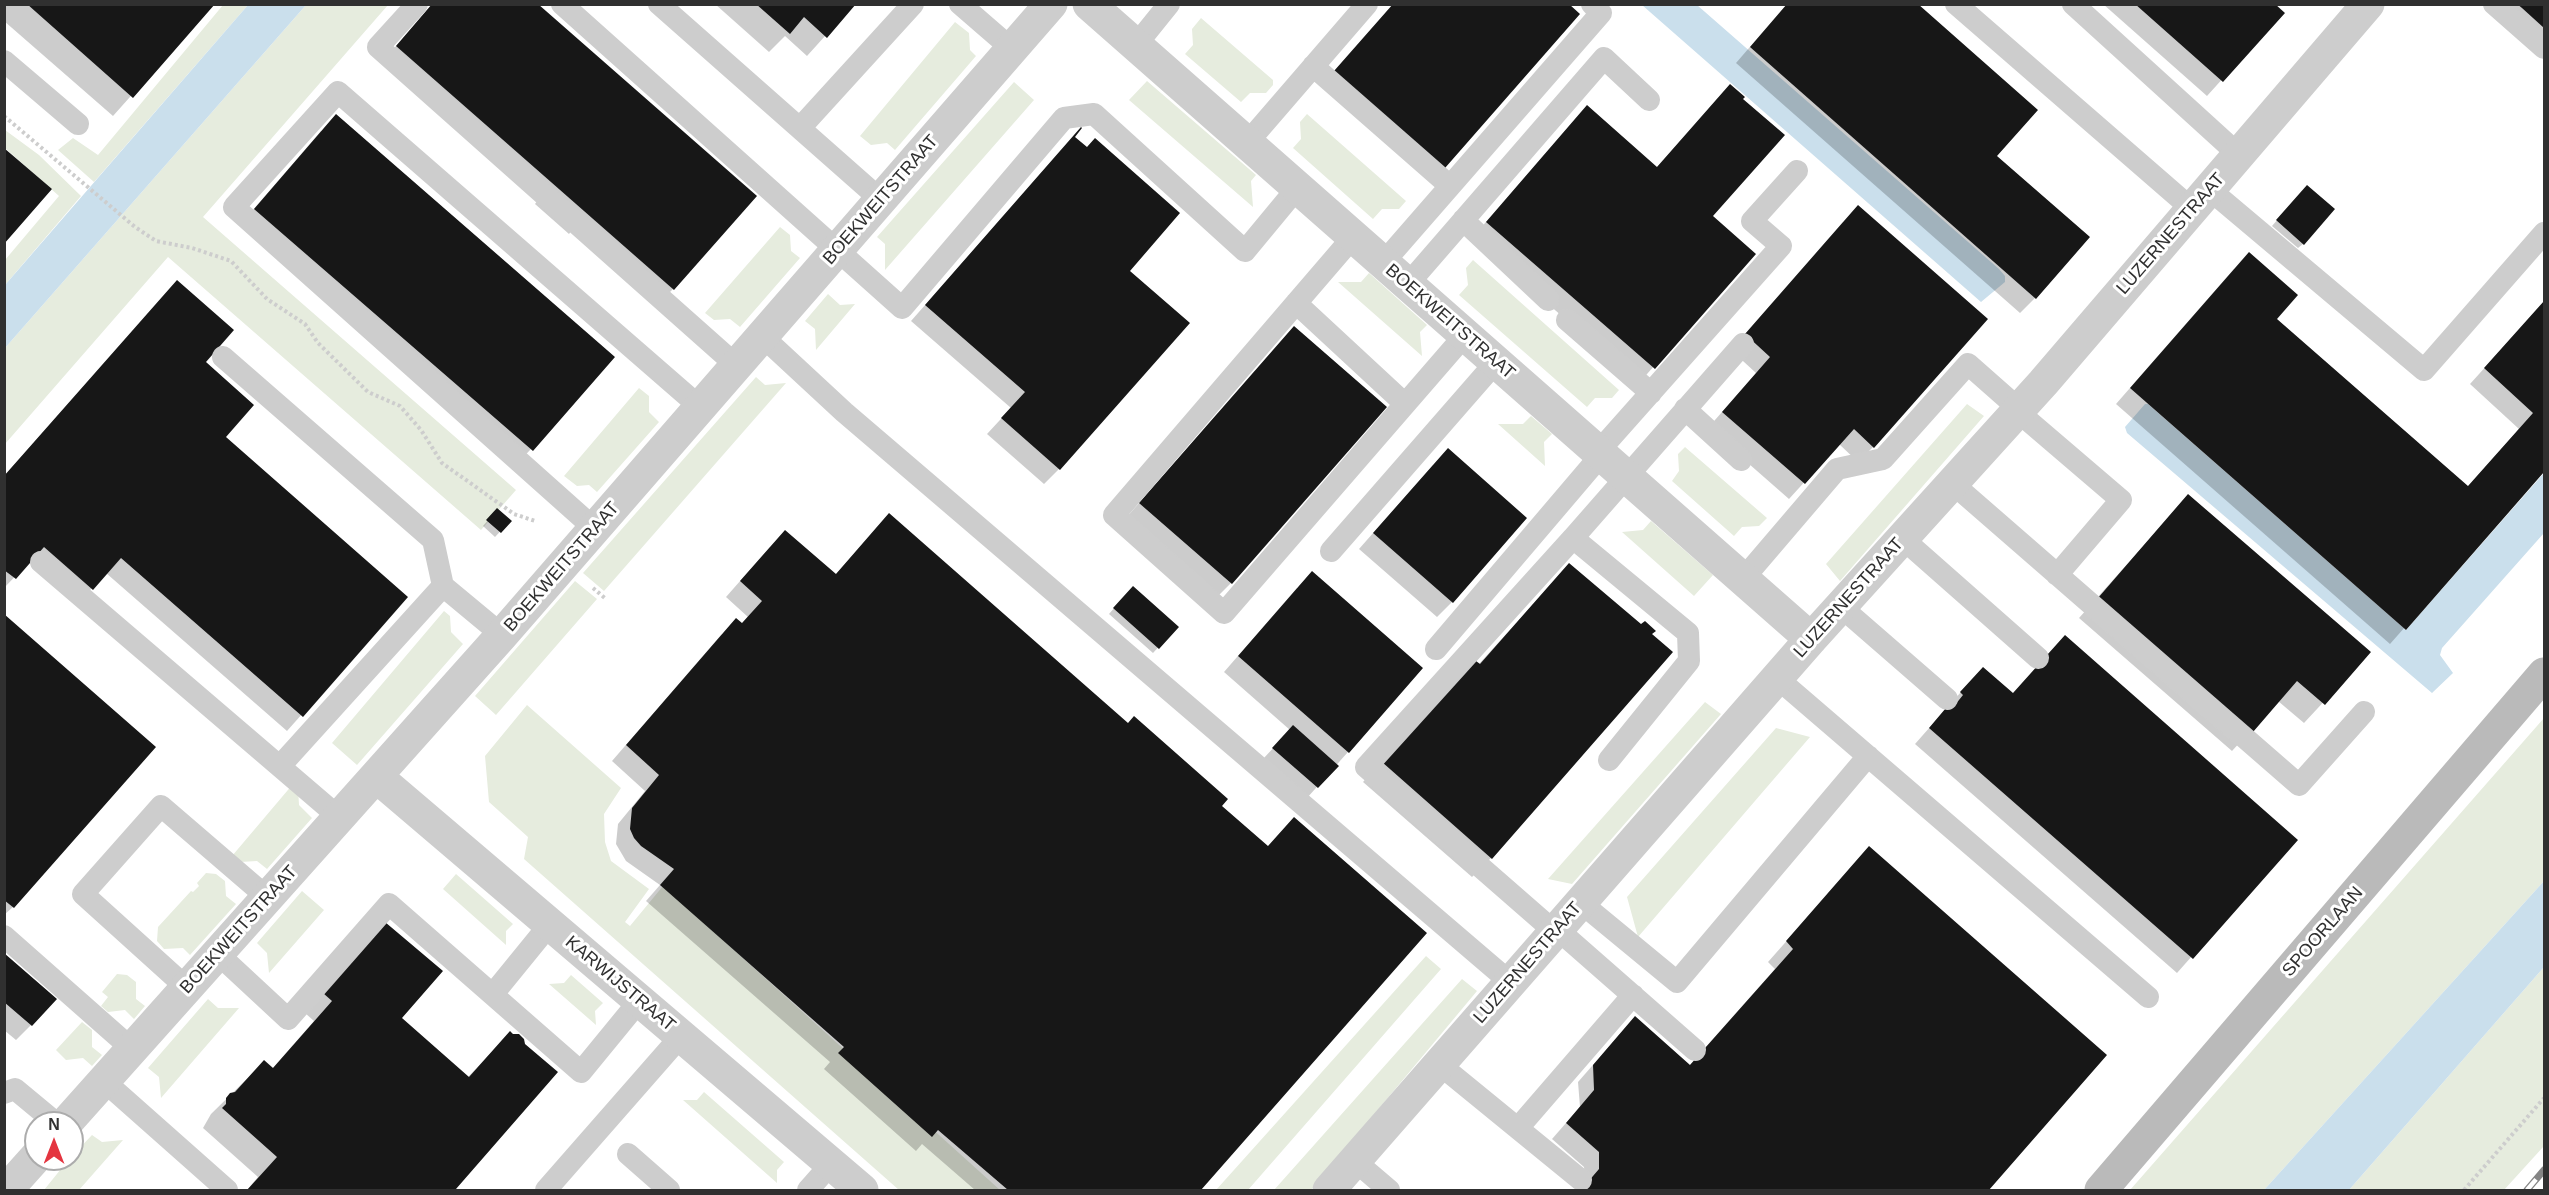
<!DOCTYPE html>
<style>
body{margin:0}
#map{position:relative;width:2549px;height:1195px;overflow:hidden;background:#fff;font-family:Arial,sans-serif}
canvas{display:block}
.frame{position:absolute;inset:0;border:6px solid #303030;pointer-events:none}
.north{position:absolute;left:24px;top:1111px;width:60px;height:60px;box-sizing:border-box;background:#fff;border:2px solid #acacac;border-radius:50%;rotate:0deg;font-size:16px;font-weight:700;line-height:24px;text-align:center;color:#303030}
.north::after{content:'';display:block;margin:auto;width:21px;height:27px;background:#e43540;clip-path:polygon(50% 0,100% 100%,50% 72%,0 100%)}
</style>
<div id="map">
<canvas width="2549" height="1195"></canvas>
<div class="frame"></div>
<div class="north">N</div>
</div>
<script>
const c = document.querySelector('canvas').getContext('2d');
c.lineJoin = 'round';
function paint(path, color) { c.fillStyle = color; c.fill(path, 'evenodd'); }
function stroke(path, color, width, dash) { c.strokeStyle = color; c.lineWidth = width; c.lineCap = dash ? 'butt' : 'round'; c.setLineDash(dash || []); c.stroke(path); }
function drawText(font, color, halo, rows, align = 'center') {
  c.font = font + ' Arial,sans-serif'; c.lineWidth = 6; c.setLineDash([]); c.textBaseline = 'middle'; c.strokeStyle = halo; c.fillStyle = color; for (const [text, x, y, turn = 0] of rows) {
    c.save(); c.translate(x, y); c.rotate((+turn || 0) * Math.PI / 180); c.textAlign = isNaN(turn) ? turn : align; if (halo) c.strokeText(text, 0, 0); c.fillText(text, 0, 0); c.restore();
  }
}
paint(new Path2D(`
 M223,5h25l-154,177 -36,-32 15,-12 25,17z
 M306,5h82l-185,212 313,273 -35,40 -313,-273 -163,187v-96z
 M1201,18l72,62v5l-7,8h-16l-9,9 -56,-48 8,-9 -1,-16z
 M955,22l14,11 1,17 6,6 -81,94 -8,-7 -16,2 -11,-9z
 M1147,81l109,94 -5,6 2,26 -124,-107z
 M1014,82l20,18 -149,170v-26l-8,-7z
 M1307,114l99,87 -7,8h-17l-9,10 -80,-71 8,-9 -1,-17z
 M5,130l34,25 42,41 -76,89v-25l54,-64 -54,-48z
 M780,227l10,8 1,16 9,7 -60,69 -10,-8 -16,1 -9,-7z
 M1473,260l146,130 -7,8h-17l-8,9 -128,-112 9,-10 -2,-17z
 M1369,273l58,52 -7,7 2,24 -84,-74h23z
 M828,294l12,11 15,-1 -39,46 -1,-21 -10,-8z
 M756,377l9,8 21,-2 -182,208 -21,-18z
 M639,388l10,8v16l10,10 -62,70 -8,-7 -12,1 -13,-10z
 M1967,404l17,12 -144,165 -14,-17z
 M1531,416l21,18 -8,8 1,24 -47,-42h25z
 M1685,447l82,71 -8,8 -17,1 -8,9 -62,-55 7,-10 -1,-17z
 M1651,521l62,54 -19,21 -72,-64 21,-2z
 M575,581l22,18 -101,116 -21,-19z
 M444,611l6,5 1,16 12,12 -106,121 -25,-22z
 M1705,702l16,12 -149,170 -24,-5z
 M527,705l94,83 -17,26 1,28 6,19 38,28 -24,33 5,4 33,-40 337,304h-101l-375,-331 4,-22 -39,-35 -4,-46z
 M2544,718v163l-280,309h-134z
 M1776,728l34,9 -172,200 -11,-40z
 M293,784l5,4 1,17 13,13 -45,51 -10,-8 -17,1 -8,-6z
 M206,873l10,1 9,7 1,15 10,8 -46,51 -7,-7 -19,1 -7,-8 1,-14 33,-36 2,1 6,-6 -2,-3z
 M456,874l57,50 -7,7v14l-63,-56z
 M302,891l22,19 -55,63 -2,-20 -10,-10z
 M1426,956l15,13 -193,221h-32z
 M2544,967v179l-40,44h-155z
 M117,974l10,1 9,7v17l9,7 -11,13 -9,-9 -17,2 -7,-6 7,-9 -6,-5z
 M571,975l32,28 -8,8 1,14 -47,-41 15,-1z
 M1462,979l15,12 -166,199h-37z
 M208,999l10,9h21l-78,90 -2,-21 -11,-9z
 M82,1022l10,8v17l10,8 -10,11 -9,-8 -17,2 -10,-10z
 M704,1092l80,70 -7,8v13l-94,-83h14z
 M92,1135l10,7 21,-2 -44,50h-35l25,-31h3v-3z`), '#e6ecde');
paint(new Path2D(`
 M248,5h58l-301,343v-63z
 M1642,5h55l302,264 6,7v6l-24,20z
 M2145,404h3l258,226 138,-157v60l-102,115 -2,7 13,18 -21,20 -305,-260 -2,-6z
 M2544,881v86l-195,223h-85z`), '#cadfec');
paint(new Path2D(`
 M4,4h209l-100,112 -109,-95z
 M433,4l240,285 -15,15 -86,-74 -3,4 -34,-30 3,-4 -156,-138z
 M715,4h139l-47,52 -22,-20 -16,16z
 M1787,4l208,152 40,142 -15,15 -284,-250z
 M2103,4h170l9,9 -75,83z
 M2485,4h59v51z
 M1730,86l-19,130 43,38 -115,129 -167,-145 100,-115 84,45z
 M321,131l252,273 -57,61 -276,-240z
 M1073,137l55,134 -69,198 -15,15 -57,-50 24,-26 -100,-87z
 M2302,191l1,53 -5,4 -26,-22z
 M1843,222l30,225 -15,15 -19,-18 -50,55 -81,-71 48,-55 -25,-23z
 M2234,269l41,50 193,168 51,-58 -49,-45 74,-82v168l-154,174 -274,-240z
 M177,282l27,80 19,75 183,160 -119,134 -181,-158 -29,31 -48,-42 -25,26v-112z
 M1218,413l13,170 -15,15 -91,-79z
 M1433,465l19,137 -15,15 -78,-68z
 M2188,496l181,157 -65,70 -26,-22 -46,50 -153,-133z
 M497,510l13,11 -15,16 -12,-11z
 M889,515l378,332 158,86 -226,257h-224l-53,-46 -6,7 -92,-82 6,-7 -184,-161 14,-16 -34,-24 -10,-17 2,-20 27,-33 -33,-30 109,-126 20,-10 7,-8 -22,-20 44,-50 65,28z
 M1569,565l-78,293 -19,19 -109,-95 90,-103 25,-14z
 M1297,588l51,164 -41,46 -44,-39 27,-29 -66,-58z
 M1128,592l49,35 -24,26 -44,-39z
 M4,616l9,291 -9,8z
 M1968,684l45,11 282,145 -118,133 -262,-229z
 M1869,848l236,207 -118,135h-407l5,-5 -1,-18 -32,-28 28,-32 -2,-25 42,-48 69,32 86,-97 -7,-7z
 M4,955l27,70 -15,15 -12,-10z
 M332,979l68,39 68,59 42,-44 -56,156 2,1h-209l11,-13 -55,-49 8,-14 53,-52 8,7 42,-48 -9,-8z`), '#0003');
paint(new Path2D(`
 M27,4h188l-82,94z
 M432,4h106l219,192 -83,94 -278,-244z
 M756,4h100l-29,34 -23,-21 -14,17z
 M1393,4h176l11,10 -135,154 -111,-97z
 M1787,4h131l120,106 -41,46 93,81 -54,62 -286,-252z
 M2135,4h140l10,9 -62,69z
 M2517,4h27v24l-22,-20z
 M1730,84l15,13 -2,2 42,36 -72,81 43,38 -101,115 -169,-147 101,-117 70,62z
 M336,114l279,243 -82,94 -279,-242z
 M1081,127l1,1 -7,9 12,10 8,-9 85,75 -50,58 60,52 -130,147 -59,-52 24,-26 -100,-87z
 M4,148l48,41 -48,55z
 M2307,185l28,24 -31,36 -28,-25z
 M1858,205l130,114 -114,129 -20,-19 -49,55 -83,-72 48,-55 -25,-23z
 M2249,252l49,43 -21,24 191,167 65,-73 -49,-45 60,-67v171l-138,158 -276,-242z
 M177,280l57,50 -28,32 48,43 -28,32 182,160 -105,120 -182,-159 -28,32 -49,-43 -28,32 -12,-9v-94z
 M1294,326l93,81 -155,177 -93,-81z
 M1448,448l79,70 -74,85 -80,-70z
 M2188,494l183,158 -46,53 -28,-24 -44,51 -155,-134z
 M497,508l15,13 -11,12 -15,-13z
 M889,513l239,210 6,-7 94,83 -6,7 46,40 26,-29 133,116 -226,257h-193l-70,-60 -6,7 -94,-84 6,-6 -184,-162 14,-16 -33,-23 -7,-8 -4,-9 2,-21 27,-33 -33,-30 110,-127 6,5 20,-22 -22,-20 45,-51 51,44z
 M1569,563l72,61 4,-3 11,10 -4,3 21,18 -181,207 -110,-97 90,-104 8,6z
 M1312,571l111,97 -74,85 -111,-97z
 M1133,586l46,41 -20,22 -46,-41z
 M4,614l152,133 -142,161 -10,-8z
 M2065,635l233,205 -105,119 -264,-231 22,-26 4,3 8,-10 -3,-3 23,-25 30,26z
 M1293,725l46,41 -21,22 -46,-40z
 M1869,846l238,209 -118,135h-408l18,-21v-17l-33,-29 28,-33 -1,-25 42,-49 55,49 103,-116 -7,-8z
 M385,922l58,49 -41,47 67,59 41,-46 3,3h6l5,5 1,5 33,28 -102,117 3,1h-212l30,-33 -55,-49 4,-4v-6l4,-5 5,-1 29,-32 9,8 59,-67 -9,-8z
 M4,953l53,46 -25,27 -28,-24z`), '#171717');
stroke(new Path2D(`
 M4,116l131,111 21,14 36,7 39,13 36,38 38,25 13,19 50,49 32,14 21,24 21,33 72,51 21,7
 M593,588l13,11
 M2464,1190l80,-92`), '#cdcdcd', 4, [3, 3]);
stroke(new Path2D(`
 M417,4l-39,43 359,319
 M562,4l340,304 162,-190 30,-4 151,137 53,-64
 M659,4l222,196
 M960,4l52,45
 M1956,4l236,205
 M2073,4l166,151
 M2494,4l50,44
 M1136,45l33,-41
 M4,61l74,63
 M1313,66l137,120
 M800,128l113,-124
 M1247,143l120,-139
 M2209,189l215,181 120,-137
 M1463,220l85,80
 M1353,237l-239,278 110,98 241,-278
 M1383,263l218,-250 -9,-9
 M1408,284l196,-226 45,42
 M1296,303l109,101
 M1567,320l84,73
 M762,336l82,76 666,570
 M223,357l210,183 10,46 59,49
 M1685,409l56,51
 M2017,411l104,89 -64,75
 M1598,452l183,-206 -29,-25 45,-50
 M1952,483l347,302 65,-73
 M595,529l-361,-322 104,-115 362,315
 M1902,538l136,120
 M1331,551l165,-189
 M41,562l299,256
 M1743,579l94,-110 46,-10 85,-95 51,45
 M1840,606l107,93
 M1436,649l166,-195
 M1777,678l371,319
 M1609,760l80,-99 -1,-28 -115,-95 170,-194
 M280,766l163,-180
 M1580,902l97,80 191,-226
 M1557,929l138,121
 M1555,932l-189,-165 207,-229
 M4,936l128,113
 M218,954l70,65 101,-115 192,168 59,-72
 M187,988l-104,-94 78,-88 107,92
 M493,994l57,-70
 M1439,1064l142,116
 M104,1081l123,109
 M4,1093l11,-4 41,34
 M1518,1128l115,-133
 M628,1154l41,36
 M1355,1161l34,29
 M546,1190l135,-154
 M808,1190l23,-26`), '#cdcdcd', 22);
stroke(new Path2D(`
 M1089,4l722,635
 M377,777l485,413
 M66,1123l436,-488 549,-631
 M9,1190l1,-4 26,-29
 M1329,1190l482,-551 232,-256 325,-379`), '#cdcdcd', 33);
stroke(new Path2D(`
 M2101,1190l443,-516`), '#bababa', 33);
const rail = new Path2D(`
 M2527,1190l17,-20`);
stroke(rail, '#858585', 7);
stroke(rail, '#fff', 4.5, [14]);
drawText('18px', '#303030', '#fff', [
 ["BOEKWEITSTRAAT",881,200,-49],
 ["LUZERNESTRAAT",2171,234,-49],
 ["BOEKWEITSTRAAT",1450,322,41],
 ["BOEKWEITSTRAAT",562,567,-49],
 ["LUZERNESTRAAT",1849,598,-48],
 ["BOEKWEITSTRAAT",239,930,-48],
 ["SPOORLAAN",2323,932,-49],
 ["LUZERNESTRAAT",1528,963,-49],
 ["KARWIJSTRAAT",620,984,40]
]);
</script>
